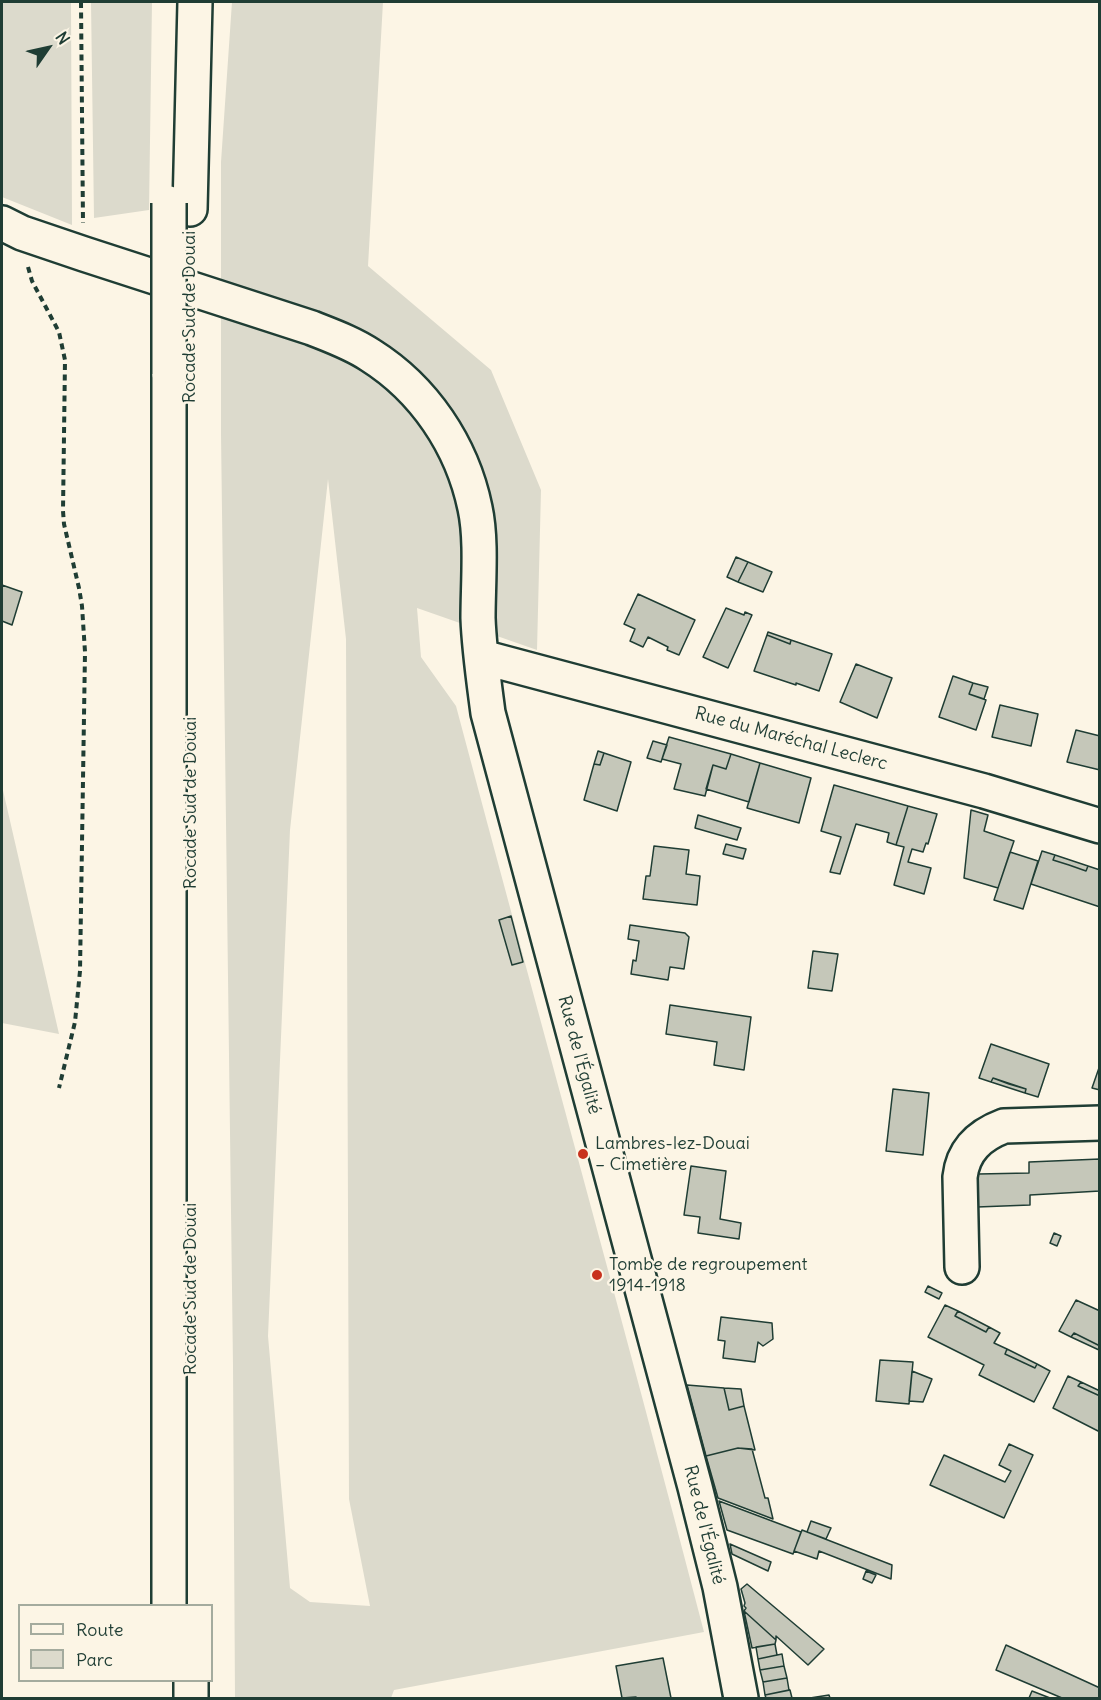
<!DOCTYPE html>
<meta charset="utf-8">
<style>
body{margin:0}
#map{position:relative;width:1101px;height:1700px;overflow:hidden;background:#fcf5e5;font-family:Delius,sans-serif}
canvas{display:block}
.frame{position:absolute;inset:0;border:3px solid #1f3d34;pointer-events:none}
.legend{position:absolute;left:18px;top:1604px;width:195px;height:78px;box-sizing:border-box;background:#fcf5e5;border:2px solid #a4ab9e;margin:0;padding:8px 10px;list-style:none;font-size:18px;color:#1f3d34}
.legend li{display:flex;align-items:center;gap:12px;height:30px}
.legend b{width:30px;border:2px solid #a4ab9e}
.north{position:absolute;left:18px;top:18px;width:60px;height:60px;-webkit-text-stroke:4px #fcf5e5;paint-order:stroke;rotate:56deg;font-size:16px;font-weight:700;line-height:24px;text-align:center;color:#1f3d34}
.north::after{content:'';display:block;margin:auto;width:21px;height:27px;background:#1f3d34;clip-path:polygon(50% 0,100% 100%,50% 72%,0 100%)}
</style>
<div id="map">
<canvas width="1101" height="1700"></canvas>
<div class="frame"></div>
<ul class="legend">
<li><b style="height:8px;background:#fcf5e5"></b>Route</li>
<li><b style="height:16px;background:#dcdacc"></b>Parc</li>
</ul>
<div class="north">N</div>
</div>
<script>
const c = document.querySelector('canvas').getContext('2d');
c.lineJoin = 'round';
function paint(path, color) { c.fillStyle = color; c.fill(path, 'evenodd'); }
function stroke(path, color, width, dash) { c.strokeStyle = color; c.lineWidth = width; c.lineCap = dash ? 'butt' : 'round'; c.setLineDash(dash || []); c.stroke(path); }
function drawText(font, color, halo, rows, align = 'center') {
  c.font = font + ' Delius,sans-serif'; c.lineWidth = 5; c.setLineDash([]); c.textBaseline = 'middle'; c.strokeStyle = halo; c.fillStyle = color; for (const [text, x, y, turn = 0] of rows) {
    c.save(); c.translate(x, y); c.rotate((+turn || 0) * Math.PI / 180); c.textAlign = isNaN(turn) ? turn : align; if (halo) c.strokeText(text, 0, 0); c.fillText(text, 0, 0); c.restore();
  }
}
paint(new Path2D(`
 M2,2h69l1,223 -70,-28z
 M91,2h61l-3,208 -55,8z
 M232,2h151l-15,264 123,104 50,120 -4,160 -120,-42 4,49 35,49c82,309 168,617 248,926l-310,58 -3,8h-156l-2,-333 -12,-931v-272zM328,479l18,160 3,860 21,107 -60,-4 -20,-14 -22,-252 22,-506z
 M2,786l57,248 -57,-11z`), '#dcdacc');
const building = new Path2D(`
 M736,557l12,5 -10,20 -11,-5z
 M748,562l24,10 -9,20 -25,-10z
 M2,585l20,7 -10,33 -10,-4z
 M638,594l57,26 -16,35 -12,-5 1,-3 -20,-10 -5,10 -13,-6 5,-12 -11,-5z
 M726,608l18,7 1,-3 7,3 -24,53 -25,-11z
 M768,632l23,8 -1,4 -23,-9z
 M767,635l23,9 1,-4 41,14 -13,37 -23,-8v2l-42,-14z
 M856,664l36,14 -15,40 -37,-16z
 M953,676l20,7 -4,11 17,6 -10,30 -37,-13z
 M973,683l15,4 -4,12 -15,-5z
 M1000,705l38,9 -7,32 -39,-9z
 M1076,730l24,6v34l-33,-8z
 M669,737l62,17 -5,15 -13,-4 -8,31 -31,-7 7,-25 -19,-5z
 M653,741l14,4 -6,17 -14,-4z
 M598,751l6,2 -4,12 -6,-1z
 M604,753l27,9 -14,49 -33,-11 10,-36 6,1z
 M731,754l29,9 -11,39 -43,-13 7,-24 13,4z
 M760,763l51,15 -12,45 -52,-15z
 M834,785l74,21 -12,39 -9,-3 2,-9 -33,-9 -16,50 -10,-2 11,-35 -20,-6z
 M908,806l29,8 -9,30 -2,-1 -3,9 -11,-3 -4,13 23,6 -7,26 -30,-9 10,-38 -8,-2z
 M971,810l17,5 -4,16 30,10 -16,47 -34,-10z
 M698,815l43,13 -4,12 -42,-12z
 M726,844l20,5 -3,10 -20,-5z
 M654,846l35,4 -3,24 14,2 -3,29 -54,-6 3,-23h4z
 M1042,851l13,4 -2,5 16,5 17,6 2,-5 12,4v37l-69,-23z
 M1010,852l28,9 -15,48 -29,-9z
 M1055,855l33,11 -2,5 -17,-6 -16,-5z
 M511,916l12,46 -11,3 -13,-45z
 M630,925l55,8 4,4 -5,32 -14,-2 -2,13 -37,-6 2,-14 3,1 3,-20 -11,-2z
 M813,951l25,3 -6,37 -24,-3z
 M670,1005l81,12 -7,53 -30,-5 3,-23 -51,-8z
 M991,1044l58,20 -11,33 -13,-4 1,-4 -33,-11 -2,4 -12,-4z
 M1100,1065v25l-8,-2z
 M993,1078l16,6 17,5 -1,4 -34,-11z
 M893,1089l36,4 -6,62 -37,-4z
 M1100,1159v32l-70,4v10l-53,2 1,-33 51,-1v-11z
 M691,1166l35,5 -6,48 21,4 -2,16 -41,-6 2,-16 -16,-2z
 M1054,1233l7,3 -4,10 -7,-3z
 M928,1286l14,7 -3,6 -14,-7z
 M1076,1300l24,11v35l-26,-13 -3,4 -12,-6z
 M945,1305l13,6 -3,5 31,16 3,-5 11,6 -6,10 13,6 -2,5 30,14 2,-4 13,7 -16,31 -55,-27 5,-10 -56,-28z
 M958,1311l31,16 -3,5 -31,-16z
 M721,1317l51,6 1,16 -10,7 -5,-4 -3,20 -32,-4 2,-17 -7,-1z
 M1074,1333l26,13v3l-1,1 -28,-13z
 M1007,1349l30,15 -2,4 -30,-14z
 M880,1360l33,2 -4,42 -33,-3z
 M912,1371l20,8 -9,23 -14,-1z
 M1068,1376l13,6 -3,4 22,10v36l-47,-24z
 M1081,1382l19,9v5l-22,-10z
 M687,1385l37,3 5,22 15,-4 11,44 -17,-2 -32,8z
 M724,1388l17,1 3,17 -15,4z
 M1009,1444l24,11 -29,63 -74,-33 14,-30 61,27 6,-11 -12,-6z
 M738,1448l14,1 13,49h3l5,21 -55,-21 -12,-42z
 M719,1501l82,31 -8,22 -66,-24z
 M811,1521l20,7 -5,11 -19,-7z
 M802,1530l90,35 -1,14 -72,-28 -2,8 -23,-8z
 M730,1544l41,18 -3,9 -36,-17z
 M866,1571l10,4 -4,8 -9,-4z
 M747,1584l77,65 -16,16 -32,-29v4l-32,-29 2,-3 -2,-2 1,-3 -4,-14z
 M744,1611l32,29 -1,4 -23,4z
 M775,1644l2,11 -19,4 -2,-12z
 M1006,1645l94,43v10h-38l-66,-28z
 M782,1654l2,12 -24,4 -2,-11z
 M663,1658l8,40h-35v-1l-14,1 -6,-32z
 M784,1666l3,12 -24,4 -3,-12z
 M787,1678l2,12 -24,5 -2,-13z
 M790,1690l2,8h-26l-1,-3z
 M1032,1691l18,7h-21z
 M829,1695l1,3h-20z`);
paint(building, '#c5c7b9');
stroke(building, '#1f3d34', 1.5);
const minor = new Path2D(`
 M2,223l20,10 62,21 228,74c20,8 40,15 58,27 54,34 92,90 105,153 7,32 3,76 3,110 1,30 6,64 10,95l207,774 25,100 21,111
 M482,657l502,134 116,35
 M962,1267l-2,-90c3,-27 20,-42 44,-51l96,-3`);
const highway = new Path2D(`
 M190,209l5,-207
 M169,1606v-1232
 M191,1680v18`);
stroke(minor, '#1f3d34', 38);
stroke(highway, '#1f3d34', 38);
stroke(new Path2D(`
 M81,2l2,221
 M28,267l4,14 27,51 6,28 -2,151 1,13 15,64 3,18 3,46 -5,319 -5,51 -16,66`), '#1f3d34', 4, [6, 4.5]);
stroke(minor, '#fcf5e5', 33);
stroke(highway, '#fcf5e5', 33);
const highwayBridge = new Path2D(`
 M169,203v171`);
stroke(highwayBridge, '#1f3d34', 38, []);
stroke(highwayBridge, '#fcf5e5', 33);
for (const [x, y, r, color] of [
 [583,1154,6,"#c8321e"],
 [597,1275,6,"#c8321e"]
]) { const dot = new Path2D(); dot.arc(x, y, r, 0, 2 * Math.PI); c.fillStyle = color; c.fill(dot); stroke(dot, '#fcf5e5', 2); }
drawText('18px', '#1f3d34', '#fcf5e5', [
 ["Rocade Sud de Douai",190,317,-90],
 ["Rue du Maréchal Leclerc",791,739,15],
 ["Rocade Sud de Douai",191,803,-90],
 ["Rue de l'Égalité",579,1055,75],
 ["Rocade Sud de Douai",191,1289,-90],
 ["Rue de l'Égalité",704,1525,76]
]);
drawText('18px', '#1f3d34', '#fcf5e5', [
 ["Lambres-lez-Douai",595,1144],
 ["– Cimetière",595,1165],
 ["Tombe de regroupement",609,1265],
 ["1914-1918",609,1286]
], 'left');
</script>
